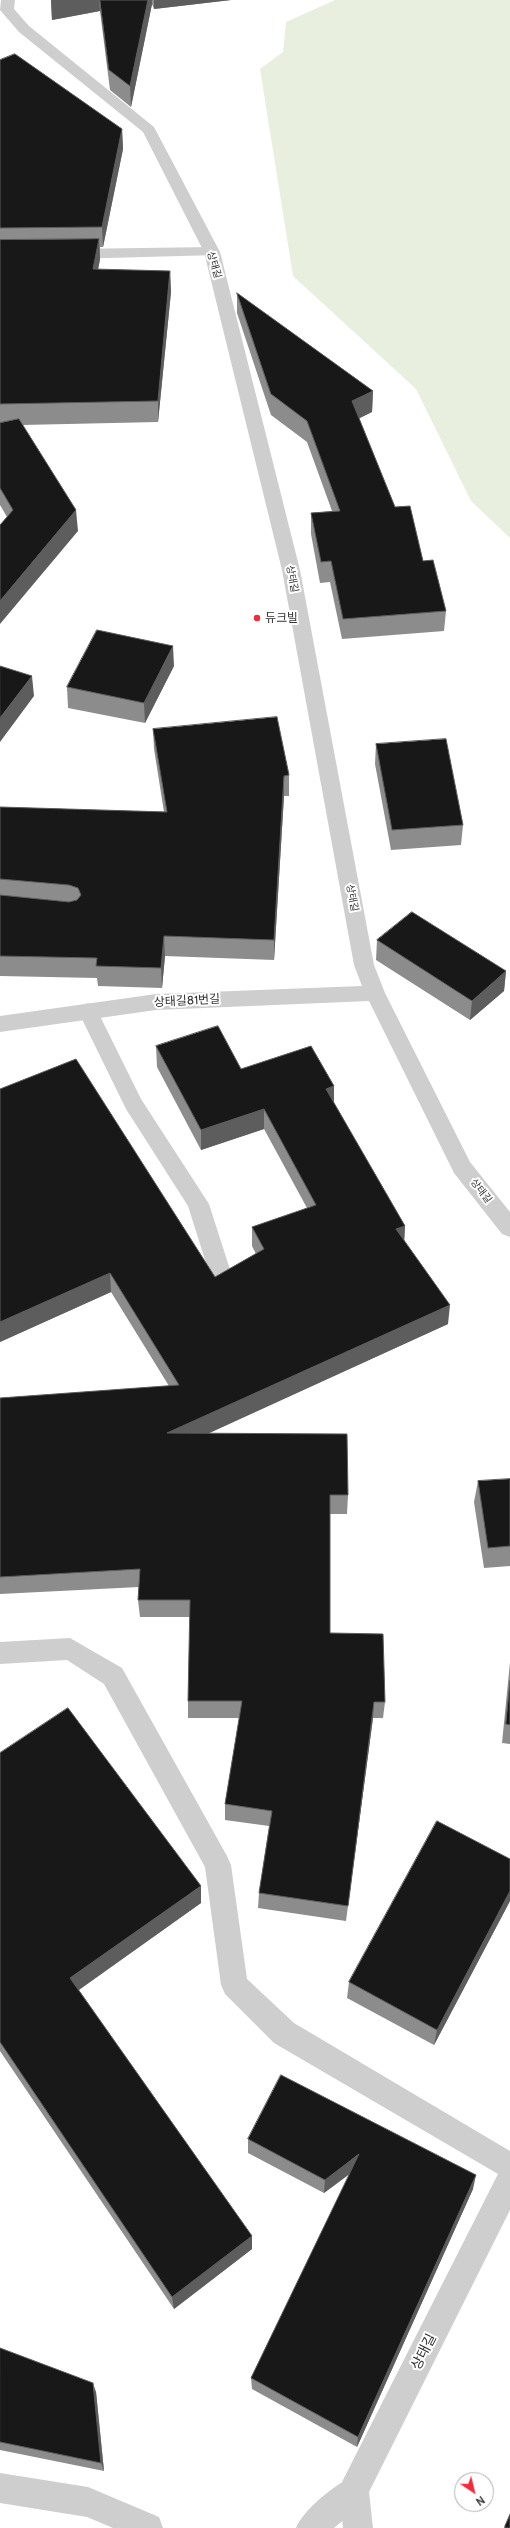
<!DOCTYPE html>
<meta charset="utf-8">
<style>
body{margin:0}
#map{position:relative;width:510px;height:2528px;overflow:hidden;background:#fff;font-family:Cabin,sans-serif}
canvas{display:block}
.north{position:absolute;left:454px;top:2472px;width:40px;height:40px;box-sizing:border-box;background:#fff;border:1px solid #adadad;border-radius:50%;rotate:145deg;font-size:11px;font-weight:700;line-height:16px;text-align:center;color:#313131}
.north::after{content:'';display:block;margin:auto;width:14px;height:18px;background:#f22a3b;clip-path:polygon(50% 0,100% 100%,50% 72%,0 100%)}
</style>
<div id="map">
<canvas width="510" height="2528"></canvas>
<div class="north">N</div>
</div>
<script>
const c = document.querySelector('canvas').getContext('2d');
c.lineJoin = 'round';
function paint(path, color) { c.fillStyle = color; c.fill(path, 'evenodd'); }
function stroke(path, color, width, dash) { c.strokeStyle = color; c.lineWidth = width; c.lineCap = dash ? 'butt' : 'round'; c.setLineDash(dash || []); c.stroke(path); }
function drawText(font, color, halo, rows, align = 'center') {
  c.font = font + ' Cabin,"Noto Sans KR",sans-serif'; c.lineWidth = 4; c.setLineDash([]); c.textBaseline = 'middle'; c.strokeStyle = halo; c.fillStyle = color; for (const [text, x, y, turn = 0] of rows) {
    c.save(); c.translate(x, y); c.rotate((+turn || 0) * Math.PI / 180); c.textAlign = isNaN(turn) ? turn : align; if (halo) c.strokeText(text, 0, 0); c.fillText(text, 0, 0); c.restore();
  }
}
paint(new Path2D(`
 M335,0h175v538l-39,-37 -55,-112 -123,-113 -33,-207 23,-17 3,-30z`), '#e8efdf');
paint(new Path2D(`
 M212,247l8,5 -3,3 -146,4 -8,-5 8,-5z
 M88,1003l7,3 46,93 68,105 25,78 -3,6 -8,3 -8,-3 -3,-6 -24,-76 -62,-97 -48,-98 3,-5z
 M70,1638l52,30 105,188 4,9 16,114 47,44 216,128v30l-236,-138 -49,-49 -4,-9 -16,-118 -101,-183 -37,-24 -67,4v-22z
 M0,2473l88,14 71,30 4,11h-50l-26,-11 -87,-14z
 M354,2476l11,4 4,11 -4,11 -31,26h-38c7,-18 39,-44 58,-52z`), '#cecece');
paint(new Path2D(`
 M1,0h14l-1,9 15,17 125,101 66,125 80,318 74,395 11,28 85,169 40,50v25l-8,-3 -48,-61 -85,-172 -213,9 -156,22v-16l156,-22 206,-8 -8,-21 -72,-395 -78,-318 -61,-120 -124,-100 -19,-22z
 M510,2166v44l-141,282 4,36h-30l-4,-37 4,-11 157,-310z`), '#cecece');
paint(new Path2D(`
 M51,0h180l-77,9 -2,-5 -21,103 -21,-17 -10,-79 -48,9z
 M0,60l122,69 1,20 -20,98h-3v12l-2,11 72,1 1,21 -13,130 -136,3 56,106 -71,-14 -7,-12z
 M237,293l136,98 -1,21 -13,6 36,89 28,54 23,50 -2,20 -102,8 -12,-57 -10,1 -9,-49v-21l21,-2 -25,-69 -36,-27 -34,-102z
 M174,666l-29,57 -77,-15 -1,-21z
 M153,729l136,46v21h-5l-10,164 -109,-4 -3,32 -64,-2 -1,-8 -97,-2v-169l164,5 -10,-63z
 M376,744l87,81 -2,20 -70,5 -16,-86z
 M377,940l129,31 -2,20 -34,29 -94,-60z
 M156,1046l85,23 93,17v17l71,123 -1,15 44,83 -240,109 140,62 -1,19h-17v119l55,69 -2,16h-10l-27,203 -88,-13 1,-15 10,-67 -44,-6v-16l14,-86h-51v-17l2,-84h-50l-2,-17 1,-13 -139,7v-196l169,-12 -58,-94 -111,50v-253l215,188 41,-23 -4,-8v-19l55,-19 -43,-79 -63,21 -44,-83z
 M510,1479v87l-26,2 -10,-66 4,-21z
 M510,1662v82l-8,-1z
 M0,1753l201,150 -122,87 173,246v13l-78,60 -174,-258z
 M510,1859v42l-76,144 -87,-47 2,-16z
 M248,2139l225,50 -116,258 -105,-58 -1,-11 99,-204 -26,19 -76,-40z
 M0,2348l96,44 8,79 -104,-21z
 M510,2513v15h-6z`), '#8c8c8c');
paint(new Path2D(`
 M51,0h48l1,11 -48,9z
 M148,0h4v4l-21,103 -1,-21z
 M154,0h77l-77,9z
 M122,129l1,20 -20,98 -1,-20z
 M99,239l1,20 -6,31 -1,-21z
 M170,271l1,21 -13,130v-21z
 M373,391l-1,21 -20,10v-21z
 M76,510l2,21 -78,93v-23z
 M173,646l1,20 -29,57 -1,-20z
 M32,676l2,20 -34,46v-24z
 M284,776v20l-10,164v-20z
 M164,936l1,20 -3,32 -1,-20z
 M506,971l-2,20 -34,29 2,-19z
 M334,1086v20l-8,-17z
 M264,1109v20l-63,21v-20z
 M405,1226l-1,20 -8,-17z
 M110,1273l1,19 -111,50v-20z
 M450,1305l-2,19 -280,128 -1,-19z
 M374,1702l-1,16 -27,203 2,-15z
 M201,1886v17l-128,91 -3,-16z
 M510,1891v10l-76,144 3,-15z
 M359,2154l-2,14 -33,25 1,-13z
 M476,2175l-3,14 -116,258 1,-10z
 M252,2236v13l-78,60 -2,-12z
 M93,2383l3,9 8,79 -3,-8z`), '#5d5d5d');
const building = new Path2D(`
 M100,0h48l-18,86 -21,-16z
 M15,54l107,75 -20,98 -102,1v-168z
 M99,239l-6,30 77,2 -12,130 -158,3v-164z
 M237,293l136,98 -21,10 43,106 15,-1 13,55 10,-1 13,51 -103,8 -12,-58 -10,1 -10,-49 29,-2 -33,-90 -36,-27z
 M19,419l57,91 -76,91v-76l13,-15 -13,-22v-65z
 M97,630l76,16 -29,57 -77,-16z
 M0,666l32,10 -32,42z
 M277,717l12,58 -5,1 -10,164 -110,-4 -3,32 -65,-2 1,-8 -97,-2v-61l69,7 8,-2 4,-5 -3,-7 -9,-3 -69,-6v-72l167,5 -14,-83z
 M446,739l17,86 -71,5 -16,-86z
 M412,912l94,59 -34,30 -95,-61z
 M218,1026l23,43 70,-23 23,40 -8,3 79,137 -9,3 54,76 -283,128 180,1 1,61h-18v138l53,1 2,68h-11l-26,204 -89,-13 13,-82 -47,-7 17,-103h-54l2,-101h-52l2,-31 -140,8v-179l179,-13 -69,-112 -110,49v-233l76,-30 139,218 49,-28 -12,-22 64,-22 -52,-96 -63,21 -45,-84z
 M510,1479v67l-22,2 -10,-67z
 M510,1681v44l-4,-1z
 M68,1708l133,178 -131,92 182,258 -80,61 -172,-255v-289z
 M437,1821l73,38v32l-73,139 -88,-48z
 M281,2075l195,100 -118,262 -107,-59 108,-224 -34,26 -77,-41z
 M0,2348l93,35 8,80 -101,-21z
 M510,2515v13h-5v-2z`);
paint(building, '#181818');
stroke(building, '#5d5d5d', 1);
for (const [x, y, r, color] of [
 [257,618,4,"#f22a3b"]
]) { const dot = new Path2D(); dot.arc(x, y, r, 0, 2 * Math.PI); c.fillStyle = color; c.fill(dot); stroke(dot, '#fff', 1.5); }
drawText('10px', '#313131', '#fff', [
 ["상태길",214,265,74],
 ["상태길",292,579,79],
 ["상태길",352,898,79],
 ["상태길",481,1191,52]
]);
drawText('12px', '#313131', '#fff', [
 ["듀크빌",265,618]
], 'left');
drawText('12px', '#313131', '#fff', [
 ["상태길81번길",187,1001,-3]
]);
drawText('14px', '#313131', '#fff', [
 ["상태길",424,2352,-63]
]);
</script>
